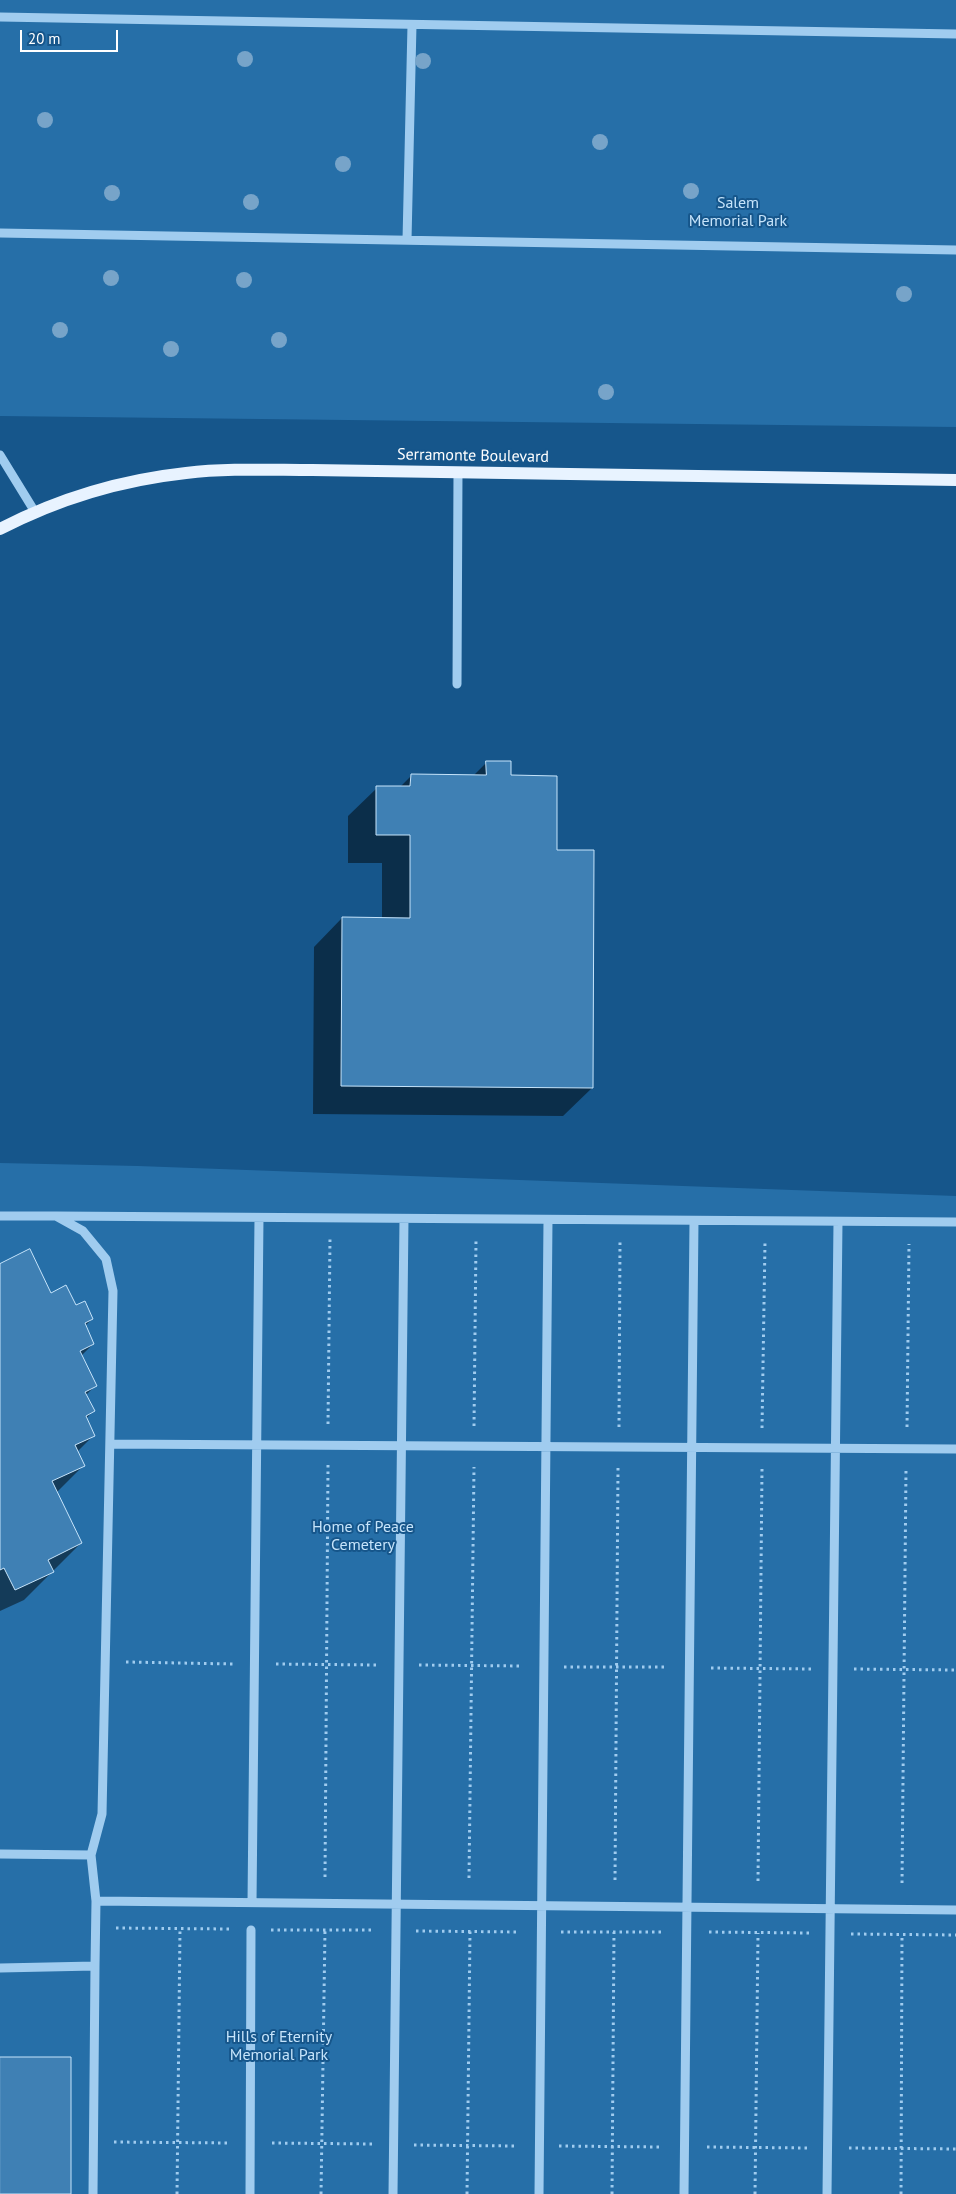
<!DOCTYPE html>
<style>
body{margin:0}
#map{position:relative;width:956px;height:2194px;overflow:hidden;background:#16568b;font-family:"PT Sans",sans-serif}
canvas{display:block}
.scale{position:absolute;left:20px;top:30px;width:98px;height:22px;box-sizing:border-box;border:2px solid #fff;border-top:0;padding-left:6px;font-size:15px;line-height:18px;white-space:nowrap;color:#fff;-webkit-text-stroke:4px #16568b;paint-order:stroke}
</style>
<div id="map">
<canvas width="956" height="2194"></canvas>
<div class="scale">20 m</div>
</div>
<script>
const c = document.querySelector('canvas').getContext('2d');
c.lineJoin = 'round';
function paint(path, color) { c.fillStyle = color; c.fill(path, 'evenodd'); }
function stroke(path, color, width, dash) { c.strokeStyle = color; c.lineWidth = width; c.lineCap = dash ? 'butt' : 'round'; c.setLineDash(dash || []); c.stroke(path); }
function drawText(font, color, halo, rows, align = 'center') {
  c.font = font + ' "PT Sans",sans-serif'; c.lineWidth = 4; c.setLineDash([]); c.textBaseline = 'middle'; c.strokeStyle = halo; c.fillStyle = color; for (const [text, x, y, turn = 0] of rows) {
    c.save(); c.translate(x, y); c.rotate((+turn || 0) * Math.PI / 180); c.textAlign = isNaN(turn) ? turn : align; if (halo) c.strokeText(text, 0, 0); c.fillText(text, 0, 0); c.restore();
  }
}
paint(new Path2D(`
 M0,0h956v427l-956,-11z
 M0,1163l138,3 818,30v998h-956z`), '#266fa8');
paint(new Path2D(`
 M487,762l23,15 46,75 36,236 -29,28 -250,-2 1,-167 28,-29 40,1v-56h-34v-47l29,-28h22l12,-12h62z
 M0,1265l75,42 17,12 -7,7 8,18 -12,12 14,30 -9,9 7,16 -7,8 8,16 -17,17 6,14 -27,27 25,50 -57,57 -24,11z`), '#0007');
const building = new Path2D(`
 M486,761h25v14l46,1v74h37l-1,238 -252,-2 1,-169 68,1v-83h-34v-49h34l1,-12 75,1z
 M30,1249l21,44 15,-8 10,20 9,-4 8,18 -8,4 9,21 -14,7 17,35 -12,6 10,19 -9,5 9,20 -20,9 10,21 -33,15 30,62 -34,17 6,12 -39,18 -11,-22 -4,2v-306z
 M0,2057h71v137h-71z`);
paint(building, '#3f80b4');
stroke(building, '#c6e4fb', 1);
stroke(new Path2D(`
 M328,1424l2,-186
 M474,1426l2,-186
 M619,1427l1,-186
 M907,1427l2,-183
 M762,1428l3,-186
 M126,1662l107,2
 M276,1664l102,1
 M419,1665l104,1
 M564,1667h104
 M711,1668l102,1
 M854,1669l102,1
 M325,1877l3,-412
 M469,1878l5,-411
 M615,1880l3,-412
 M758,1881l4,-412
 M902,1883l4,-414
 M116,1928l114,1
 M271,1930h104
 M416,1931l104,1
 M561,1932h104
 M709,1932l101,1
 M851,1934l105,1
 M114,2142l116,1
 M272,2143l101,1
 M414,2145l104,1
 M559,2146l104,1
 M707,2147l101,1
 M849,2148l107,1
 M177,2194l3,-265
 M321,2194l4,-264
 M467,2194l3,-263
 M612,2194l2,-262
 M755,2194l3,-261
 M901,2194l1,-260`), '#a0ccef', 3, [2.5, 4]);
stroke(new Path2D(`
 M0,17l956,17
 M0,233l956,17
 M407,240l5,-215
 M0,455l35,57
 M457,684l1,-212
 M0,1216h56l27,15 23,28 7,32 -11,523 -11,41
 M56,1216l900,6
 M110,1444l846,5
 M0,1854l91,1 5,46 -1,65 -95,2
 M96,1901l860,9
 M252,1902l7,-684
 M93,2194l2,-228
 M250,2194l1,-264
 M393,2194l11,-975
 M539,2194l9,-974
 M684,2194l10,-973
 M827,2194l11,-972`), '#a0ccef', 9);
stroke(new Path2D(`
 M0,529c58,-30 121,-49 186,-56 41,-5 84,-3 126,-3l644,10`), '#e8f3ff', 12);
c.fillStyle = '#77a4c9';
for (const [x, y] of [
 [245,59],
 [423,61],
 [45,120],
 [600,142],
 [343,164],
 [691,191],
 [112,193],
 [251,202],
 [111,278],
 [244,280],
 [904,294],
 [60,330],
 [279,340],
 [171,349],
 [606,392]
]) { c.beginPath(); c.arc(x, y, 8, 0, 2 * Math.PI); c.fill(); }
drawText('16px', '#c6e4fb', '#16568b', [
 ["Salem",738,203],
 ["Memorial Park",738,221],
 ["Home of Peace",363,1527],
 ["Cemetery",363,1545],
 ["Hills of Eternity",279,2037],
 ["Memorial Park",279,2055]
]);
drawText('16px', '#fff', '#16568b', [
 ["Serramonte Boulevard",473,456,1]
]);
</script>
